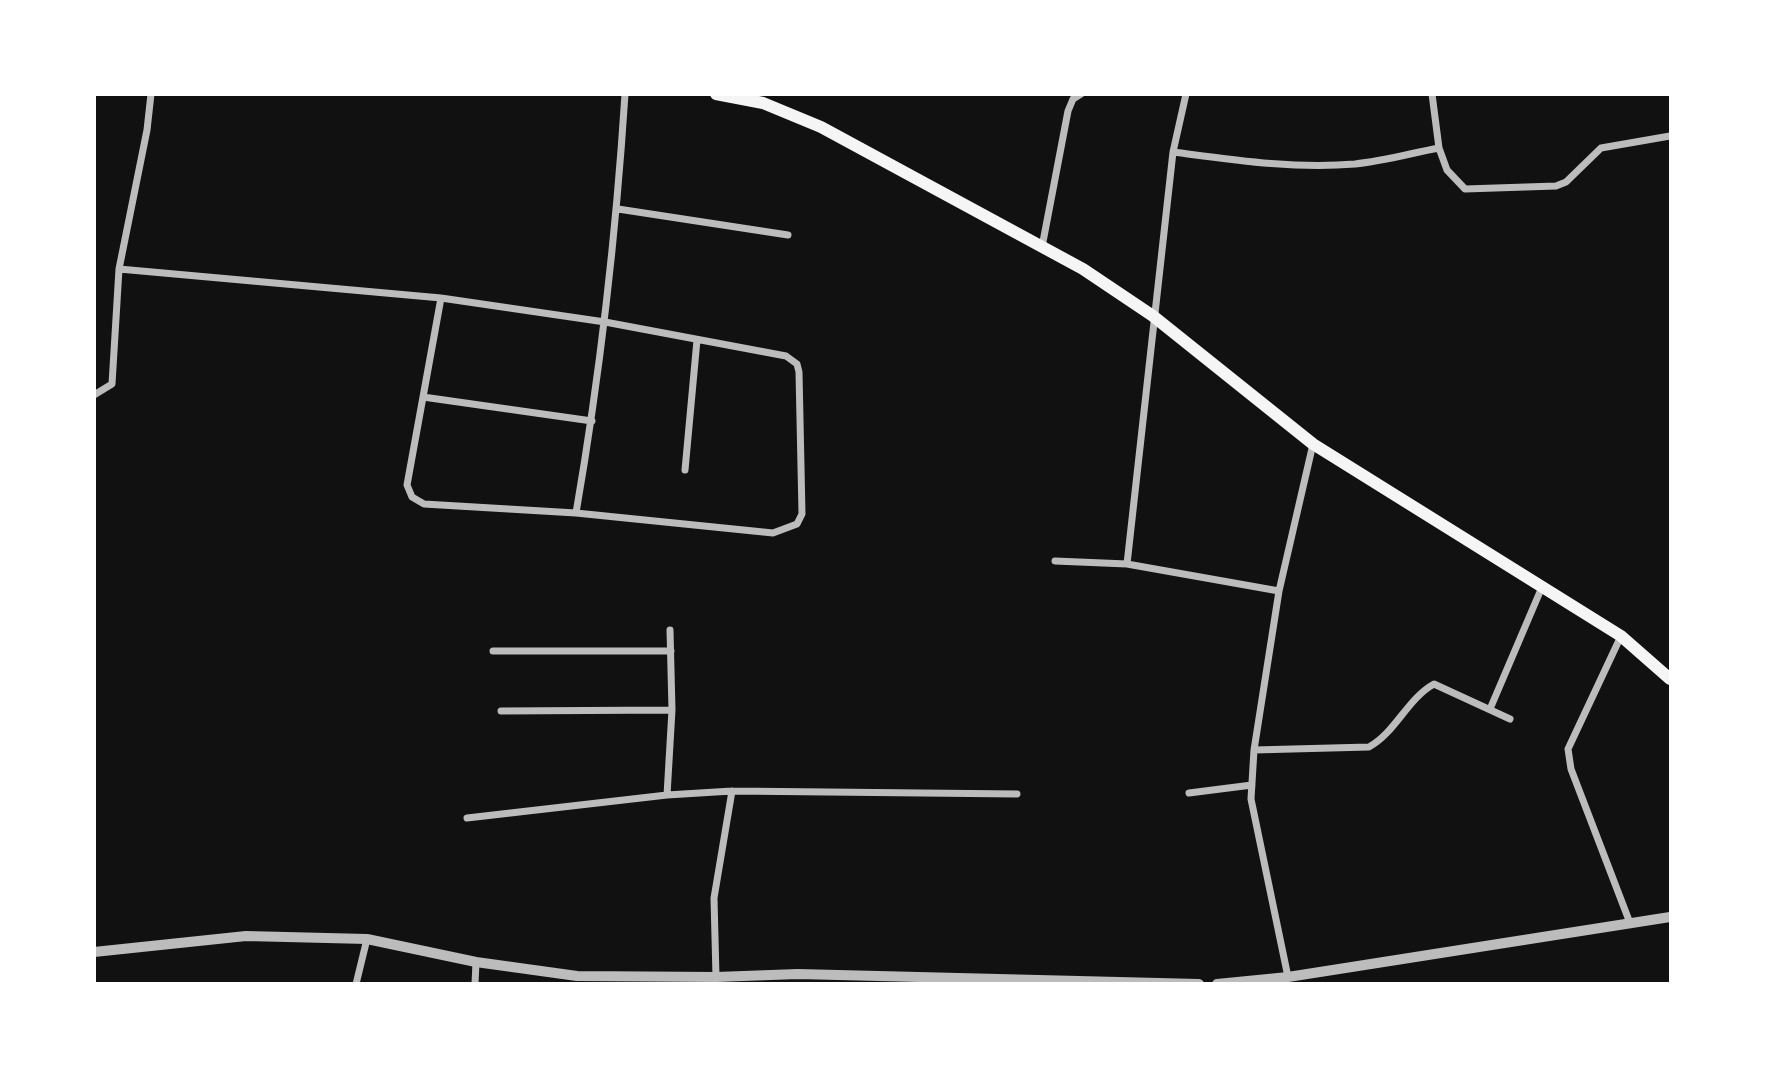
<!DOCTYPE html>
<style>
body{margin:0}
#map{position:relative;width:1765px;height:1078px;overflow:hidden;background:#111;font-family:"Public Sans",sans-serif}
canvas{display:block}
.frame{position:absolute;inset:0;border:96px solid #fff;pointer-events:none}
</style>
<div id="map">
<canvas width="1765" height="1078"></canvas>
<div class="frame"></div>
</div>
<script>
const c = document.querySelector('canvas').getContext('2d');
c.lineJoin = 'round';
function stroke(path, color, width, dash) { c.strokeStyle = color; c.lineWidth = width; c.lineCap = dash ? 'butt' : 'round'; c.setLineDash(dash || []); c.stroke(path); }
stroke(new Path2D(`
 M1439,148l8,22 18,19 91,-3 10,-4 35,-34 69,-12
 M1173,152c61,8 120,17 182,12 28,-3 57,-11 84,-16l-7,-54
 M618,209l170,26
 M1042,247l26,-136 5,-12 8,-5
 M119,269l322,29 164,24 181,34 11,8 2,8 3,142 -5,10 -24,9 -197,-20 -152,-9 -12,-7 -5,-12 34,-187
 M94,395l18,-11 7,-115 28,-139 4,-36
 M423,397l169,24
 M685,470l12,-130
 M576,513c24,-139 40,-278 49,-419
 M1055,561l72,3 152,27
 M1127,564l46,-412 13,-58
 M1621,636l-53,113 3,20 59,154
 M493,651h178
 M1490,709l52,-122
 M501,711l171,-1
 M1254,750l115,-3c27,-15 38,-48 65,-63l76,35
 M1189,793l63,-8
 M667,795l5,-85 -2,-80
 M467,818l200,-23 65,-4 285,3
 M716,977l-2,-79 18,-107
 M1288,977l-37,-178 3,-49 25,-159 34,-147
 M356,984l11,-45
 M475,984l1,-22`), '#bcbcbc', 7);
stroke(new Path2D(`
 M94,952l152,-16 121,3 109,23 101,14 139,1 82,-3 401,10
 M1217,984l71,-7 382,-60`), '#bcbcbc', 10);
stroke(new Path2D(`
 M716,94l47,9 58,24 262,142 70,47 160,128 308,192 49,43`), '#f5f5f5', 12);
</script>
